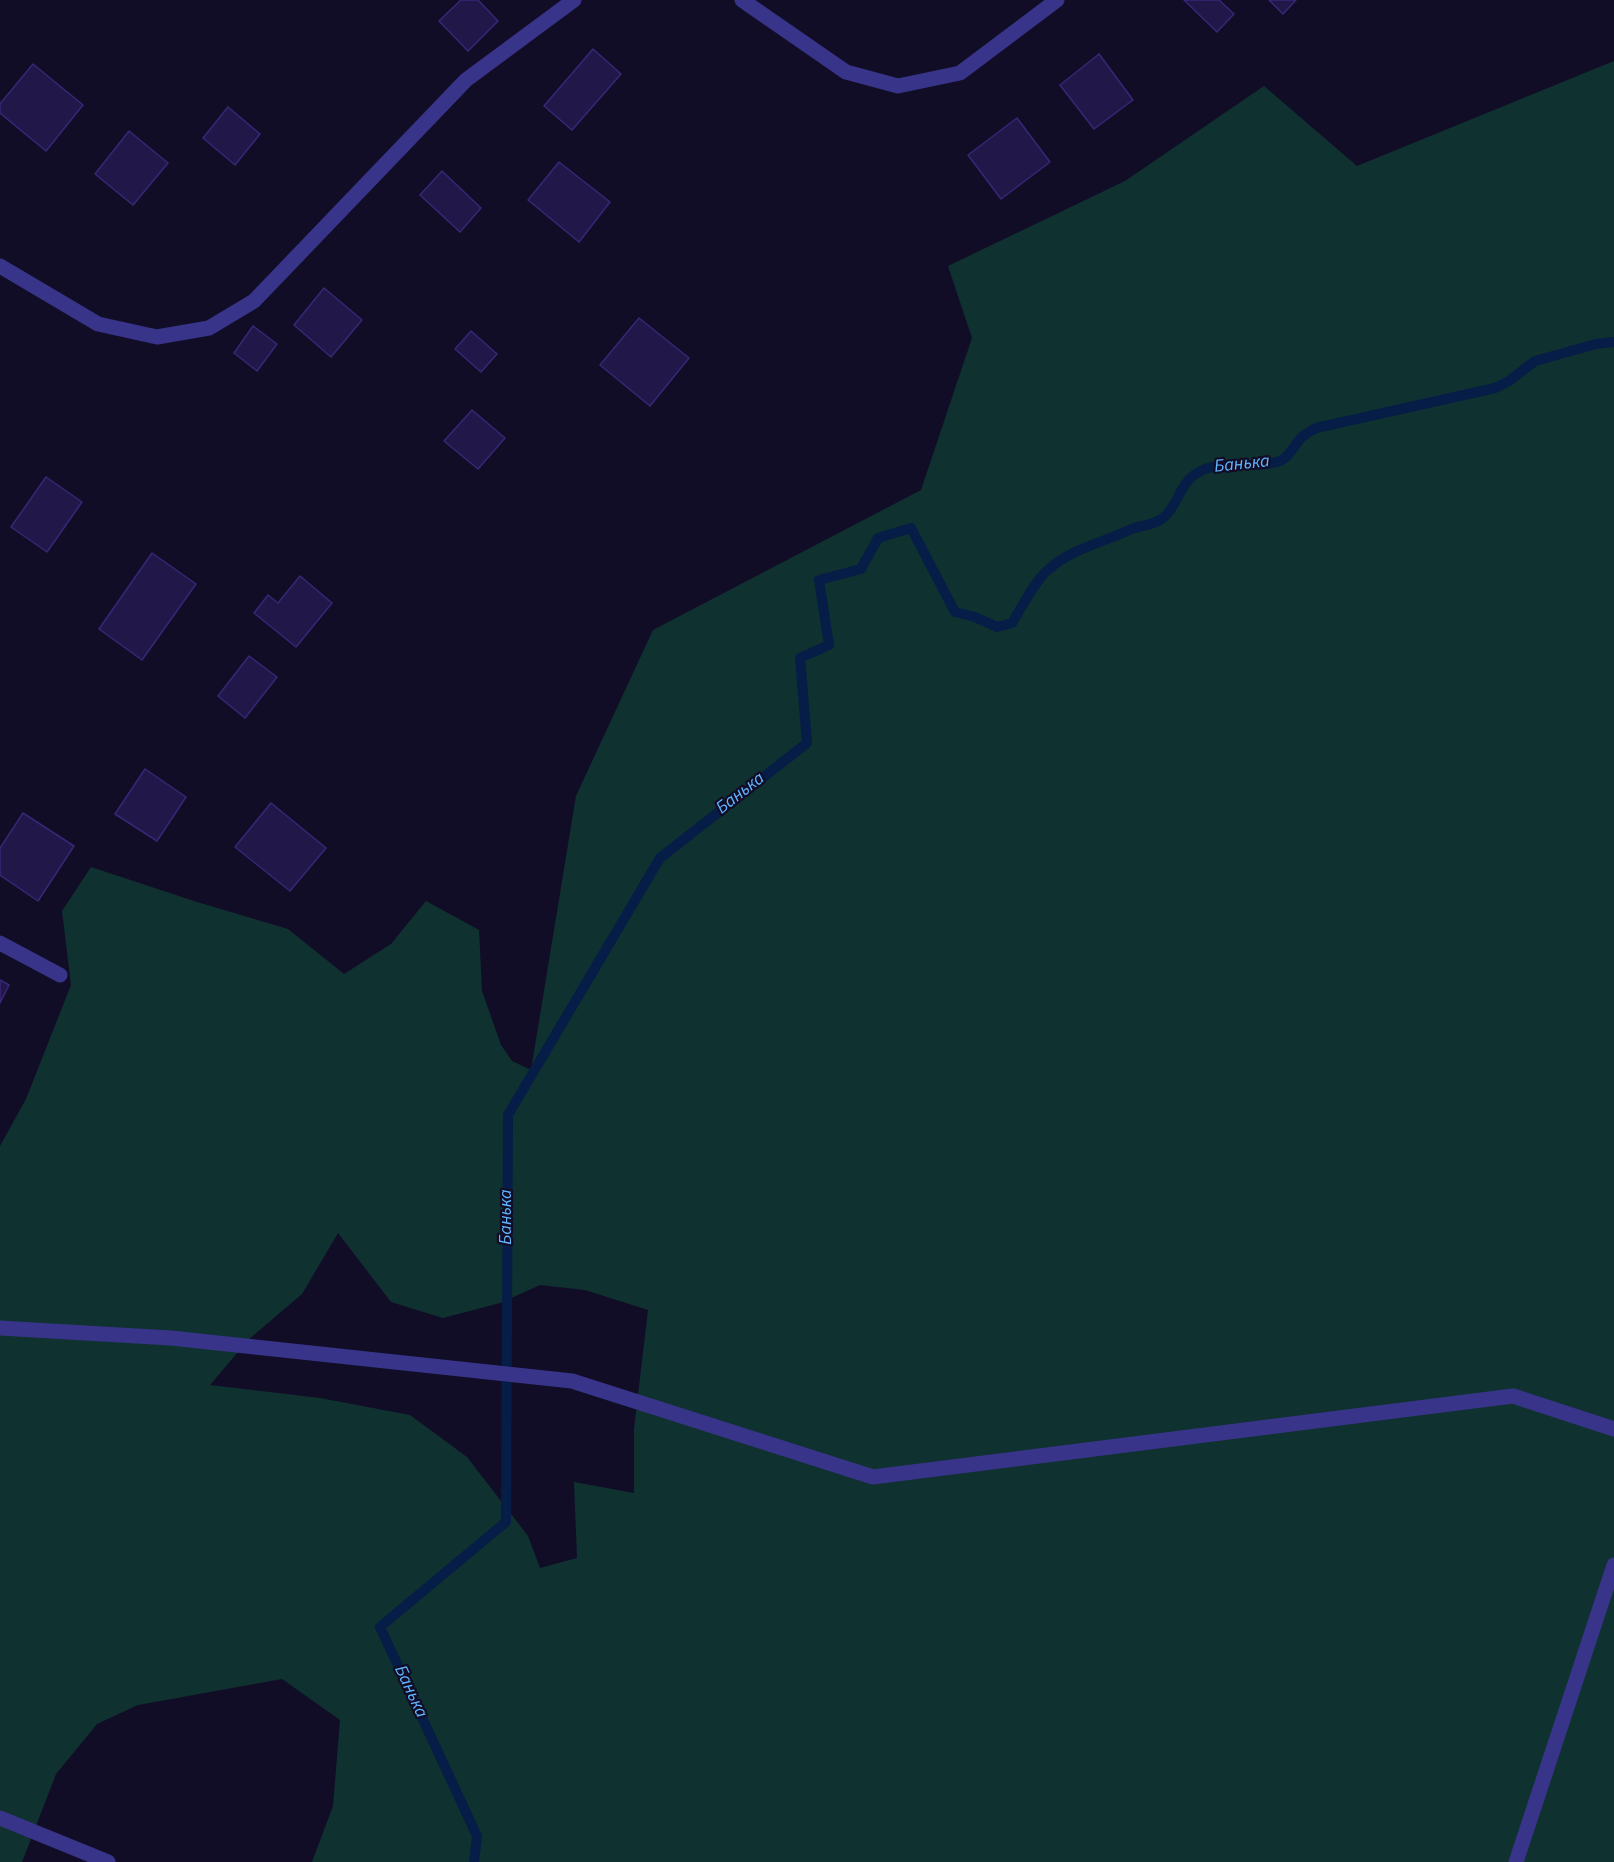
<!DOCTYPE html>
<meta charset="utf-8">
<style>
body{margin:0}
canvas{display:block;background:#110d27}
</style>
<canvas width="1614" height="1862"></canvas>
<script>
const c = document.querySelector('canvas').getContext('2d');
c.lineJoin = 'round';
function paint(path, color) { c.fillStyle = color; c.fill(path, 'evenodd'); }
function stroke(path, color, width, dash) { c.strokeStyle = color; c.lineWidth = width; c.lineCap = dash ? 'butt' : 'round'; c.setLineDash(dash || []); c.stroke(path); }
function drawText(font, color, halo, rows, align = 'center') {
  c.font = font + ' "Source Sans 3",sans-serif'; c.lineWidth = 4.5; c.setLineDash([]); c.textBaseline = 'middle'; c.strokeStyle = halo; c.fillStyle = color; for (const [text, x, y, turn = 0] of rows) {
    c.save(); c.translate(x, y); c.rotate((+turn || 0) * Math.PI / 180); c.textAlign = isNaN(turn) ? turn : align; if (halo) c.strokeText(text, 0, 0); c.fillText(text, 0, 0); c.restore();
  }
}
paint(new Path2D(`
 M1614,61v1801h-1302l21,-56 7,-86 -58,-41 -144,26 -41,19 -41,50 -34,88h-22v-716l26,-47 45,-114 -9,-74 29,-44 106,35 91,27 56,45 47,-30 35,-43 53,29 3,61 19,54 11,16 19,9 45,-274 77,-166 268,-140 51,-152 -24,-72 177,-85 139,-95 93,80zM338,1233l53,69 52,16 57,-15 40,-18 45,5 63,20 -14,119v64l-60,-11 3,76 -37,10 -12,-32 -61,-79 -57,-42 -90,-17 -110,-13 38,-45 54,-46z`), '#0f3130');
stroke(new Path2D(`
 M474,1862l3,-26 -97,-209 126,-105 2,-407 152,-257 147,-115 -7,-85 29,-13 -10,-65 42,-11 17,-31 33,-10 44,84 20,5 22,10 15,-4c10,-16 22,-41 36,-53 22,-21 54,-27 81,-40 11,-5 24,-4 34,-12 17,-14 16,-38 40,-48 25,-11 52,0 77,-9 8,-3 15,-16 21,-23 4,-4 10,-7 15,-10l179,-40 14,-7 26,-20 61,-17 18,-2`), '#051d47', 10);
const building = new Path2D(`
 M461,0h17l20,21 -30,30 -29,-30z
 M1184,0h35l15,14 -17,18z
 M1269,0h27l-13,14z
 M593,49l28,25 -49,56 -28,-24z
 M1099,54l34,46 -39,29 -34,-44z
 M33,64l50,41 -37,46 -46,-38v-9z
 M228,107l32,27 -25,31 -32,-27z
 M1017,118l33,44 -49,37 -33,-44z
 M129,131l39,32 -35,42 -38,-31z
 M559,162l51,40 -31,40 -51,-42z
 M442,171l39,37 -21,24 -40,-37z
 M324,288l38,32 -31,37 -37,-32z
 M639,318l50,40 -39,48 -50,-41z
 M253,326l24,18 -20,27 -23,-18z
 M471,331l26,23 -16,18 -26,-23z
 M472,410l33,28 -27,31 -34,-28z
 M46,477l36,25 -35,50 -36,-25z
 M152,553l44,31 -54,76 -43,-31z
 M300,576l32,27 -36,44 -42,-34 14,-18 10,8z
 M249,656l28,21 -32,41 -27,-22z
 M145,769l41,28 -29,44 -42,-27z
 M271,803l55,45 -36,43 -55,-44z
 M23,813l51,33 -36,55 -38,-26v-27z
 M0,980l9,5 -9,18z`);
paint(building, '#221749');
stroke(building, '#372777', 1.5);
stroke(new Path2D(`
 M0,1328l171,10 401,43 301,96 640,-81 101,33
 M0,1818l108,44
 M1516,1862l98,-297`), '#38348a', 15);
stroke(new Path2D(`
 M742,0l104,72 52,14 62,-13 97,-73
 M0,266l98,58 59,13 52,-9 45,-27 212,-221 108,-80
 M0,943l60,32`), '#38348a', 15);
drawText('italic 18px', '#61b5ff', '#110d27', [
 ["Банька",1242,465,-6],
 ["Банька",741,794,-38],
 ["Банька",507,1217,-90],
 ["Банька",410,1692,65]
]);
</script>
